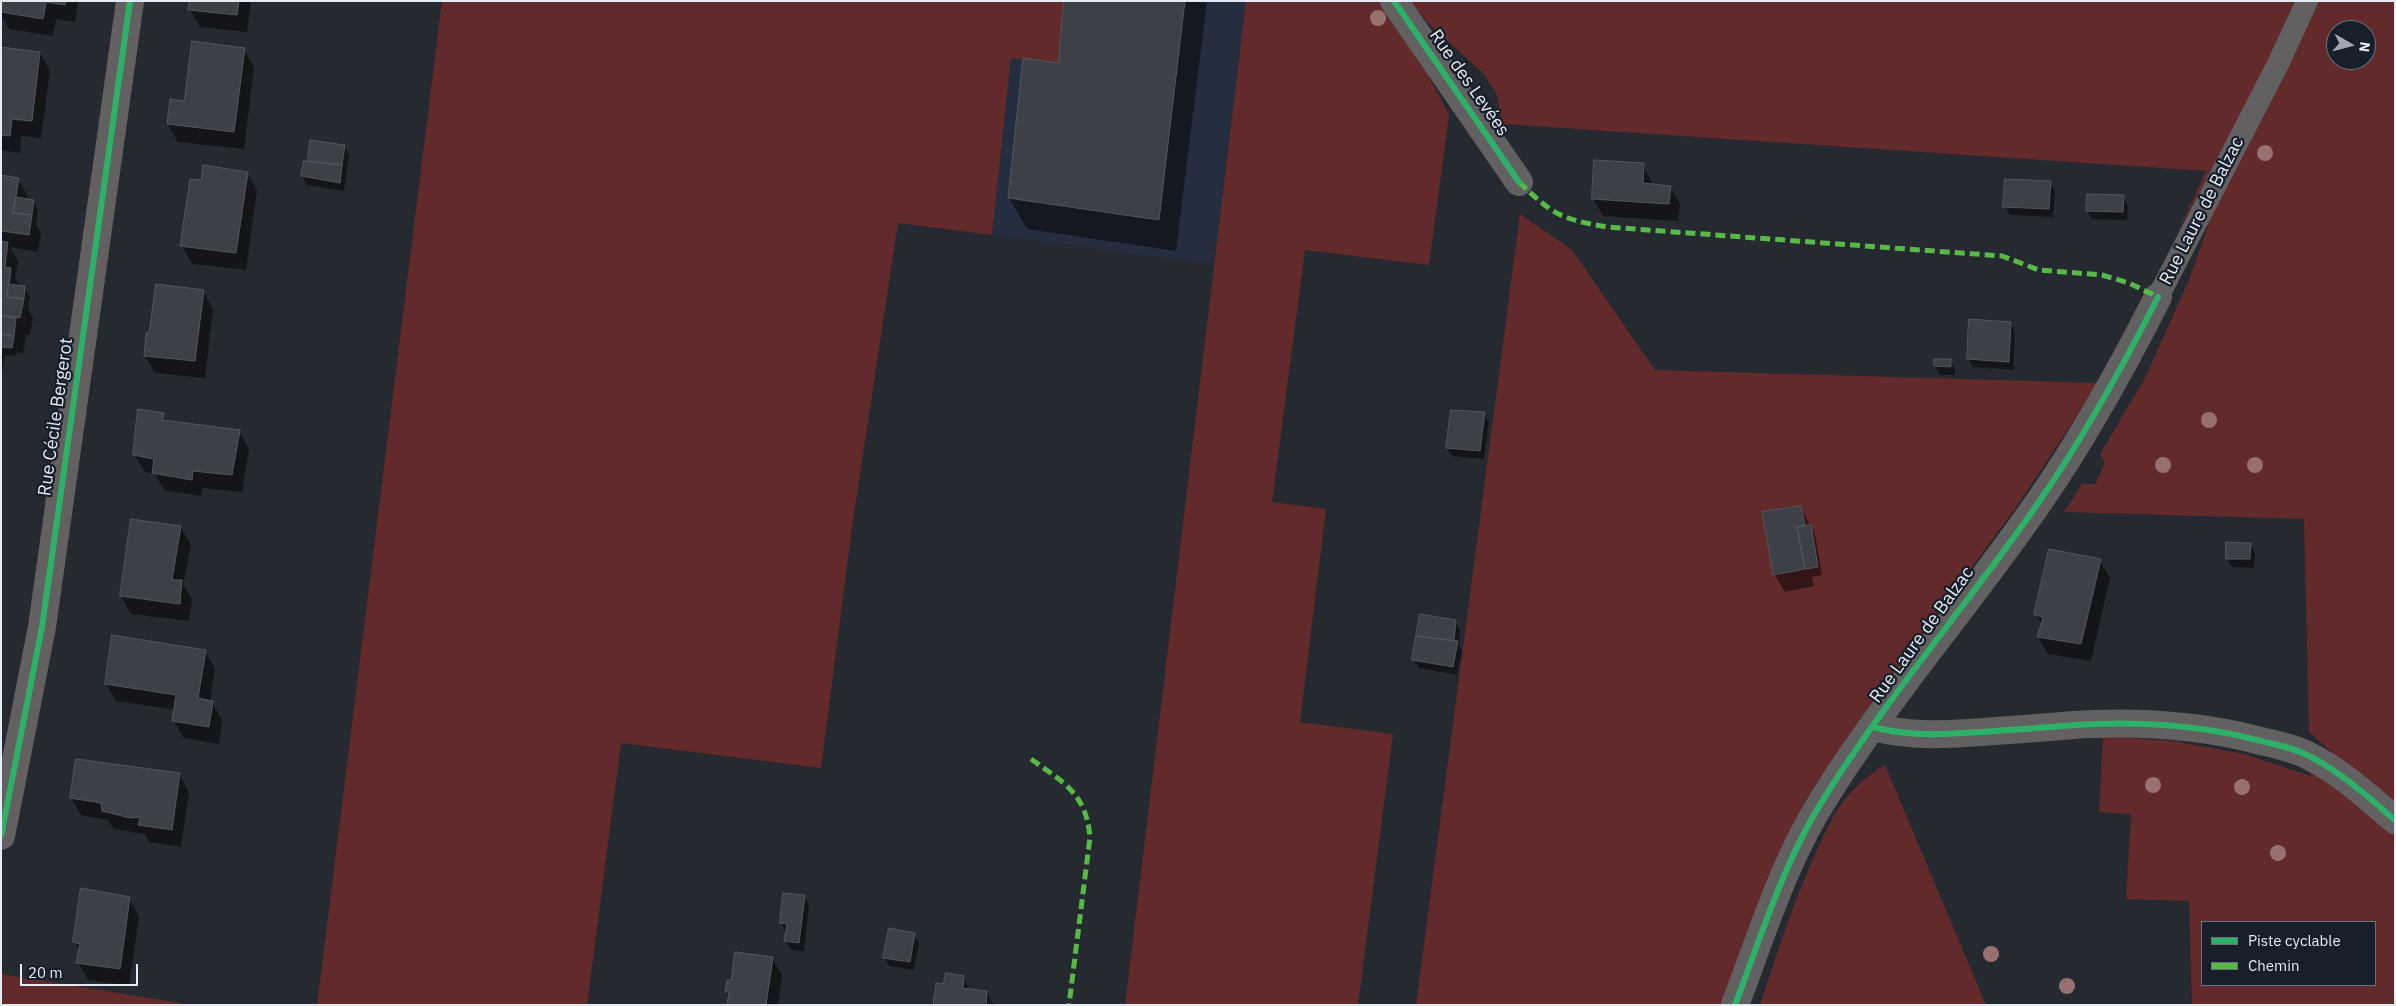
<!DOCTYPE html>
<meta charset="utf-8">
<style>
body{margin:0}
#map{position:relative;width:2396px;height:1006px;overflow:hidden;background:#252930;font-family:"IBM Plex Sans",sans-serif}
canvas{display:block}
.frame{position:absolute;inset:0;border:2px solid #e5ebf4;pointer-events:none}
.legend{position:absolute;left:2201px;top:921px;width:175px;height:65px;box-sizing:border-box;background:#171f2b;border:1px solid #69717b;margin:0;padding:6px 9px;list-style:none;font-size:15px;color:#e5ebf4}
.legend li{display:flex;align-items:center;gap:10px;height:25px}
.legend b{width:25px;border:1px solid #69717b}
.north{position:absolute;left:2326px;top:20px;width:50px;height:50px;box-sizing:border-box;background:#171f2b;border:1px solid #69717b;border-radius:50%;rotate:98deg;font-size:14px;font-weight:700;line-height:20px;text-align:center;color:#e5ebf4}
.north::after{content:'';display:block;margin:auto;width:18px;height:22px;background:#a2a7af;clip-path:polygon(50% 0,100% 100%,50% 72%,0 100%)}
.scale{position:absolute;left:20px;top:964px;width:118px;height:22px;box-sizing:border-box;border:2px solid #e5ebf4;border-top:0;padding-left:6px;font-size:15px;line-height:18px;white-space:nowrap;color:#e5ebf4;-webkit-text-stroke:4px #171f2b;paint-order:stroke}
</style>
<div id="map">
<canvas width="2396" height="1006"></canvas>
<div class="frame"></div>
<ul class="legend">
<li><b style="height:6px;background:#2db169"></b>Piste cyclable</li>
<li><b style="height:6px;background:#58b947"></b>Chemin</li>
</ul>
<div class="north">N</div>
<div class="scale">20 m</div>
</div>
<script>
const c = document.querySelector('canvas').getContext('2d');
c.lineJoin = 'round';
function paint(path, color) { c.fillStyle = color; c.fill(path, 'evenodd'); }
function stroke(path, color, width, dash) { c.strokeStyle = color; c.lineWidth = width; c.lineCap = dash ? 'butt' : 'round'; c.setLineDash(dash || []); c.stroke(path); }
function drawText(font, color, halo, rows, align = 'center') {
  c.font = font + ' "IBM Plex Sans",sans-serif'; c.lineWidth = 4.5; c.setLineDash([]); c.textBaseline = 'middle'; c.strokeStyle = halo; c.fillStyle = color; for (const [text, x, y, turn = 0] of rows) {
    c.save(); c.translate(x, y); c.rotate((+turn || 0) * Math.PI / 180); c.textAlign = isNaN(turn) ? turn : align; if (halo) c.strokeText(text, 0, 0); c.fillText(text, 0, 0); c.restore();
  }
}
paint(new Path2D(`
 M1064,1h182l-32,263 -222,-29 19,-178 47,5z`), '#242e3f');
paint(new Path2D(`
 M442,1h622l-6,62 -47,-5 -19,177 -94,-12 -46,304 -31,241 -200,-25 -34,262h-270z
 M1246,1h143l60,114 -20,150 -124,-15 -33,252 54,7 -26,213 93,12 -35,271h-233z
 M1409,1h885l-32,75 -87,161 31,-66 -704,-47 -5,-29 -13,-21 -55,-50z
 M2311,1h84v807l-86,-76 -5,-213 -240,-7 18,-28h13l10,-21 -5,-9 45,-76 44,-98 34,-96zM2336,30h30v30h-30z
 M1520,214l52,36 83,120 444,13 -85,127 -152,206 -59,88 -80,201h-307z
 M2103,736l71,5 70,13 67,22v-13l84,64v178h-203l-3,-104 -63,-2 5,-85 -32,-2zM2202,922h173v63h-173z
 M1885,765l101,240h-226c17,-52 34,-105 57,-155 8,-16 14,-33 25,-47 12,-16 26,-28 43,-38z
 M1,974l192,31h-192z`), '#622a2a');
paint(new Path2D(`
 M1,1h77l-3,21 -19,-3 -3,17 -44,-7 -8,-14z
 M191,1h60l-4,31 -47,-5 -10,-17z
 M1066,1h141l-31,250 -149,-22 -18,-31 50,-134z
 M1,48l39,5 10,18 -9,67 -20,-2 -1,17 -19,-3z
 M244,50l10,17 -10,82 -66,-7 -10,-18 17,-21z
 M311,142l33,4 5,9 -5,36 -37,-6 -5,-9 7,-13z
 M1643,165l10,20 17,2 10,17 -2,17 -75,-5 -10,-18z
 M247,173l10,17 -11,80 -54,-6 -10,-18 9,-65h11z
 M1,176l17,3 10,18v3l5,1 5,9 -2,15 5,8 -3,19 -28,-5 8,14 -3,17 15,18 -2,13 5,9 -3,17h-4l-3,18 -6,-1 -1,4 -11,-1 -4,24zM9,271h3l-2,14h-3z
 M2050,182l5,9 -2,26 -43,-2 -5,-9z
 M2123,197l5,8 -1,15 -35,-1 -5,-8z
 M203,291l10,18 -8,69 -50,-5 -10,-17z
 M2010,323l5,9 -2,38 -40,-3 -5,-8z
 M1936,360l14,1 5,8v6h-15l-5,-9z
 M163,414l4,8 72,9 10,18 -7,43 -39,-4 -2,8 -37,-6 -9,-16 -10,-2 -11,-18z
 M1484,414l5,8 -5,37 -32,-3 -5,-8z
 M1800,507l15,27 7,41 -10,2 2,9 -29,6 -11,-18z
 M181,527l10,18 -8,40 9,14 -3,22 -58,-7 -10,-18z
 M2250,544l5,9 -1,15 -22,-1 -5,-8z
 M2100,561l10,17 -19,83 -43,-7 -10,-17 4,-12 -7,-11z
 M1455,621l5,9 -1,15 3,6 -5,24 -38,-7 -5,-8z
 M205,651l10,17 -5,34h2l10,18 -3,24 -35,-6 -10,-17 1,-11 -59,-9 -10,-17z
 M179,774l10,18 -8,55 -32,-5 -4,-8 -31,-5 -6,-9 -27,-5 -10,-17z
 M804,897l5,8 -5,46 -13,-1 -5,-9v-9l-5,-9z
 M129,899l10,17 -10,70 -41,-6 -10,-17 2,-12 -5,-9z
 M914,934l5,9 -5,27 -25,-4 -5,-9z
 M772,958l10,17 -4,30h-50l1,-8 -3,-5z
 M963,978l7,12 17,3 7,12h-60l10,-19z`), '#0007');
const building = new Path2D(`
 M1,1h65l-1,4 -19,-3 -3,17 -42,-7z
 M190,1h49l-2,14 -49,-5z
 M1064,1h121l-26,219 -151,-22 15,-140 35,5z
 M192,41l53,7 -11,84 -67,-8 3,-25 14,2z
 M1,47l39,5 -8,69 -20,-2 -2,17 -9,-1z
 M310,140l35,5 -3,20 -34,-4z
 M1594,160l50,3 -1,20 28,3 -2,18 -77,-5z
 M304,161l38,4 -2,18 -39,-7z
 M203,165l45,7 -12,81 -56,-7 10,-67 11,1z
 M1,175l18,3 -6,35 19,2 -3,20 -28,-4z
 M2005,179l46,2 -2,28 -46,-2z
 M2087,194l37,1 -1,17 -37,-1z
 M16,197l18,3 -2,15 -19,-2z
 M1,241l7,1 -3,25 6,1 -4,29 17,2 -4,19 -19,-3z
 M9,284l16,2 -1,13 -17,-2z
 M156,284l48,6 -9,71 -51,-5 2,-23 3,-1z
 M1,315l15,3 -2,18 -13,-2z
 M1969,319l42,3 -2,40 -42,-3z
 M1,334l13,2 -2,12 -11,-1z
 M1934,359h17v8l-17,-1z
 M138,409l26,4 -1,7 77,10 -8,45 -39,-4 -1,9 -40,-7 2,-14 -21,-4z
 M1451,410l34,2 -5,39 -34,-3z
 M1801,506l4,20 -8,1 8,42 -32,6 -11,-63z
 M131,519l50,7 -9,54h10l-2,24 -60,-8z
 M1811,525l7,42 -13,2 -8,-42z
 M2226,542l25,1 -1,16h-24z
 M2049,549l52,10 -20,85 -44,-7 6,-20 -9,-2z
 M1420,614l36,6 -2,21 -38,-5z
 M112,635l94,15 -8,48 15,3 -4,26 -37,-6 4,-26 -71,-11z
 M1416,636l42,5 -5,26 -41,-7z
 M76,759l104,14 -8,57 -34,-5 2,-8 -10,1 -28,-7 -1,-8 -31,-5z
 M81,888l49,9 -10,72 -44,-6 4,-19 -7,-2z
 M783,893l22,2 -6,48 -15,-2 3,-17 -7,-1z
 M889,928l26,5 -5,29 -27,-4z
 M735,952l38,5 -7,48h-39l2,-13h-4l2,-12h4z
 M946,973l18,3 -1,12 24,3 -1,14h-53l3,-22 7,1z`);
paint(building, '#3d4147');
stroke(building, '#52565c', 1);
stroke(new Path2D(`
 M2158,297l120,-233 29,-63`), '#626060', 22);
stroke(new Path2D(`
 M1394,1l125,181
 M1873,727c44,12 91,6 136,3 27,-1 55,-5 83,-6 55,-2 111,2 165,16 17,4 38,8 54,17 31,16 57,40 84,63
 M1,836l41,-209 88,-626
 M1735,1005c27,-71 50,-147 91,-210 63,-100 141,-190 208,-286 48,-68 87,-139 124,-212`), '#626060', 28);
stroke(new Path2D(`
 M1519,182c34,33 42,37 88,45l395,29 37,14 63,5 27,8 29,14
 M1031,759c33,24 55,34 59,78l-21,168`), '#58b947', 5, [10, 5]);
stroke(new Path2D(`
 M1394,1l125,181
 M1873,727c44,12 91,6 136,3 27,-1 55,-5 83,-6 55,-2 111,2 165,16 17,4 38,8 54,17 31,16 57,40 84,63
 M1,836l41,-209 88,-626
 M1735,1005c27,-71 50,-147 91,-210 63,-100 141,-190 208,-286 48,-68 87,-139 124,-212`), '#2db169', 6);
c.fillStyle = '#977070';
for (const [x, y] of [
 [1378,18],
 [2265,153],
 [2209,420],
 [2163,465],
 [2255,465],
 [2153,785],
 [2242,787],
 [2278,853],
 [1991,954],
 [2067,986]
]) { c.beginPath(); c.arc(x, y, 8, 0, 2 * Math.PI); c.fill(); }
drawText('18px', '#e5ebf4', '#171f2b', [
 ["Rue des Levées",1469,83,55],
 ["Rue Laure de Balzac",2202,211,-63],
 ["Rue Cécile Bergerot",56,417,-82],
 ["Rue Laure de Balzac",1922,635,-54]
]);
</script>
